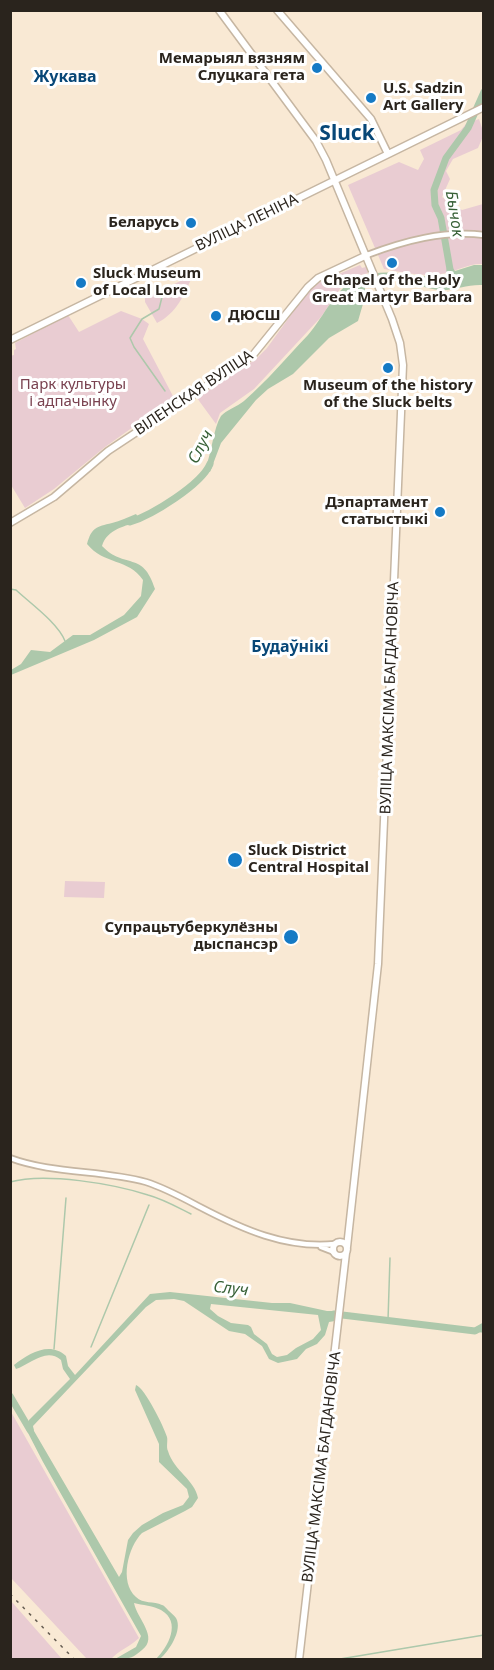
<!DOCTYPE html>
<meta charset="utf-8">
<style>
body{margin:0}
#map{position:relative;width:494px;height:1670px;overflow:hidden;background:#f9e9d4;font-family:"Noto Sans",sans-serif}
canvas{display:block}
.frame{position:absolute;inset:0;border:12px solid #2a241d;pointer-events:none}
</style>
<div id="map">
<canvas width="494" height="1670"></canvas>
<div class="frame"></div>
</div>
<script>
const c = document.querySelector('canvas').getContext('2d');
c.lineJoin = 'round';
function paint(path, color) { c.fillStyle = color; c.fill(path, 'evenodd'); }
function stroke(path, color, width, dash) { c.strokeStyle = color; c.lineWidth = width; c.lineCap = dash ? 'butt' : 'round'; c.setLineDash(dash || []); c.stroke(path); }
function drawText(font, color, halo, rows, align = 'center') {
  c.font = font + ' "Noto Sans",sans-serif'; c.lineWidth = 6; c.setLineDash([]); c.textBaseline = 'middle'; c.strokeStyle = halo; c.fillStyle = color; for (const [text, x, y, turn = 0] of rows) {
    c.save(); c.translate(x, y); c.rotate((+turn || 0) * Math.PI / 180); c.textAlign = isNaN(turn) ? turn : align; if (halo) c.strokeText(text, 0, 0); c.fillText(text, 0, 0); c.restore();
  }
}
paint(new Path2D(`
 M479,119l5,15 -6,14 -25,11 -7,12 4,8 -8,18 20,13 21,-6v60c-15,-1 -27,8 -42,10 -19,3 -38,-2 -57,-5l-36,-84 51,-23 19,8 6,-11 -4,-9 41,-20 5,-6z
 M360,265l2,3 4,-1 2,6 -17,5 -9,8 -21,31 -67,72 -34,24 -4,11 -19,-26 59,-39 11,-11 42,-58 11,-8z
 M193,275c-9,20 -16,38 -36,48l-12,-21v-4z
 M121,311l21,8 7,5 -6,15 31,59 -69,49 -51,42 -29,19 -14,-23 -1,-129 4,-1v-5l2,-1 -1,-6 53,-28 11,17z
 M65,881l40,1 -1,16 -40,-1z
 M10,1410l129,228c-9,9 -20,12 -28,21h-24l-76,-81z
 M10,1601h1l51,58h-51z`), '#e9ccd2');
paint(new Path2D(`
 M474,265h9v20c-14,-1 -27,5 -41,5 -23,0 -55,-23 -77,-8v15l-7,24 -29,17 -36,36 -25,15 -12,11 -35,43 -11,29 -5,-3c7,-16 8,-40 16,-53 5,-6 16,-9 23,-15 23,-20 43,-44 64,-66 16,-18 28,-49 52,-58 33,-12 54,4 86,-2l1,-8h5l3,4z
 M136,514l5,7c-16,5 -34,8 -39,25 23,24 41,4 53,43l-18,28 -43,23 -83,35v-5l10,-6 10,-14 19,2 23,-17h17l34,-20 17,-19 2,-16c-15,-22 -39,-15 -56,-36 5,-17 9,-17 25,-21 8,-2 16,-6 24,-9z
 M170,1292l102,11h18l37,8h9l-1,10 -6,1 -4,13 -8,9 -11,5 -9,10 -19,4 -9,-4 -7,-13 -17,-12 -16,-3 -45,-30 -10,-2 -18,1 -10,7 -113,119 1,5 85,146 3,-5 6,-32 5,-7 9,-8 21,-12 20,-8 6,-8 -2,-8 -28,-27v-18l-24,-54 1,-5c9,3 28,42 31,52 1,4 -1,10 1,14 6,20 27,29 30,47l-6,9 -7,4 -43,22c-14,14 -23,49 -6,64 7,7 18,4 26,8 2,0 6,5 7,6 2,2 5,4 7,7 7,12 -7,33 -16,41h-4c12,-12 26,-37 5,-49 -7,-4 -19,-5 -27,-7 3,16 25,34 8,47 -9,8 -15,10 -27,9l21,-12 5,-11 -98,-174 -17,-33 3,-9 41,-41 -7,-10 -2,-9c-15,-13 -30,4 -45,9l-2,-4c15,-12 36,-24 52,-9l2,10 7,9 75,-81zM211,1304l107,11 3,15 -8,9 -17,9 -9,7 -10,2 -5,-3 -5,-10 -13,-10 -3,-7 -3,-2 -17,-2 -13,-7 -8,-7z`), '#adc8ab');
stroke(new Path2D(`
 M163,293l-4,16 -17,10 -12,19 4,9 31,44
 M10,589l6,1c14,13 42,33 49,51
 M10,1182c35,-10 104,2 138,13 15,4 29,12 43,19
 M388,1320l2,-62
 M475,1331l9,1
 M91,1347l58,-142
 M54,1349l12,-151
 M334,1660l150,-25`), '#adc8ab', 1.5);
stroke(new Path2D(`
 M451,275l-10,-57 -6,-13 -1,-15 12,-32 22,-30 16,-36
 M130,522c22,-7 71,-37 80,-58
 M334,1314l141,17 9,-5
 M10,1396l20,34`), '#adc8ab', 7);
const minor = new Path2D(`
 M367,255c37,-14 77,-25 117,-20
 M10,1158c43,16 92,12 136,24 19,6 37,16 54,25 42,22 86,42 135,37
 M321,1247l13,5`);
const major = new Path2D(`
 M219,10l97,131 10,19 66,159 8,24 3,22 -25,599 -31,283
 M277,10l94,109 17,35
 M10,340l474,-233
 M10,523l44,-26 54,-46 145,-96 55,-68 10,-9 49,-23
 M333 1249a7 7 0 1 1 14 0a7 7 0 1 1-14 0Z
 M299,1660l47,-407`);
stroke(minor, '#c6b6a2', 8);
stroke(major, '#c6b6a2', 9);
stroke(minor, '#fff', 4.5);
stroke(major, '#fff', 6);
stroke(new Path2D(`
 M10,1594l65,66`), '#665d52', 1.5, [3, 6]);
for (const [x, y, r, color] of [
 [317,68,6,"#157ac5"],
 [371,98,6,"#157ac5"],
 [191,223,6,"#157ac5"],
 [392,263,6,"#157ac5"],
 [81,283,6,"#157ac5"],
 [216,316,6,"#157ac5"],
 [388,368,6,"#157ac5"],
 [440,512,6,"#157ac5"],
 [235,860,8,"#157ac5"],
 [291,937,8,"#157ac5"]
]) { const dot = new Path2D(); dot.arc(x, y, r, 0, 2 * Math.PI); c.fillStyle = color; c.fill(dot); stroke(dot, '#fff', 2); }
drawText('bold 15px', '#2a241d', '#fff', [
 ["Мемарыял вязням",305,59],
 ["Слуцкага гета",305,76],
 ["U.S. Sadzin",383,89,"left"],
 ["Art Gallery",383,106,"left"],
 ["Беларусь",179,223],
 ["Sluck Museum",93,274,"left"],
 ["of Local Lore",93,291,"left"],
 ["Chapel of the Holy",392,281,"center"],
 ["Great Martyr Barbara",392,298,"center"],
 ["ДЮСШ",228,316,"left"],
 ["Museum of the history",388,386,"center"],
 ["of the Sluck belts",388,403,"center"],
 ["Дэпартамент",428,503],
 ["статыстыкі",428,520],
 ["Sluck District",248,851,"left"],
 ["Central Hospital",248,868,"left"],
 ["Супрацьтуберкулёзны",278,928],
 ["дыспансэр",278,945]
], 'right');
drawText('15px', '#2a241d', '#fff', [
 ["ВУЛІЦА ЛЕНІНА",247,223,-26],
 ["ВІЛЕНСКАЯ ВУЛІЦА",194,393,-34],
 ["ВУЛІЦА МАКСІМА БАГДАНОВІЧА",390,698,-88],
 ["ВУЛІЦА МАКСІМА БАГДАНОВІЧА",322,1467,-83]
]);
drawText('15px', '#7a4250', '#fff', [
 ["Парк культуры",73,385],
 ["і адпачынку",73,402]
]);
drawText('bold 16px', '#074777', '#fff', [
 ["Жукава",65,77],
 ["Будаўнікі",290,647]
]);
drawText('italic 16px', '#386137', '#fff', [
 ["Бычок",454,214,81],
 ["Случ",201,447,-63],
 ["Случ",231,1289,6]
]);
drawText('bold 21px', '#074777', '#fff', [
 ["Sluck",347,134]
]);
</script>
